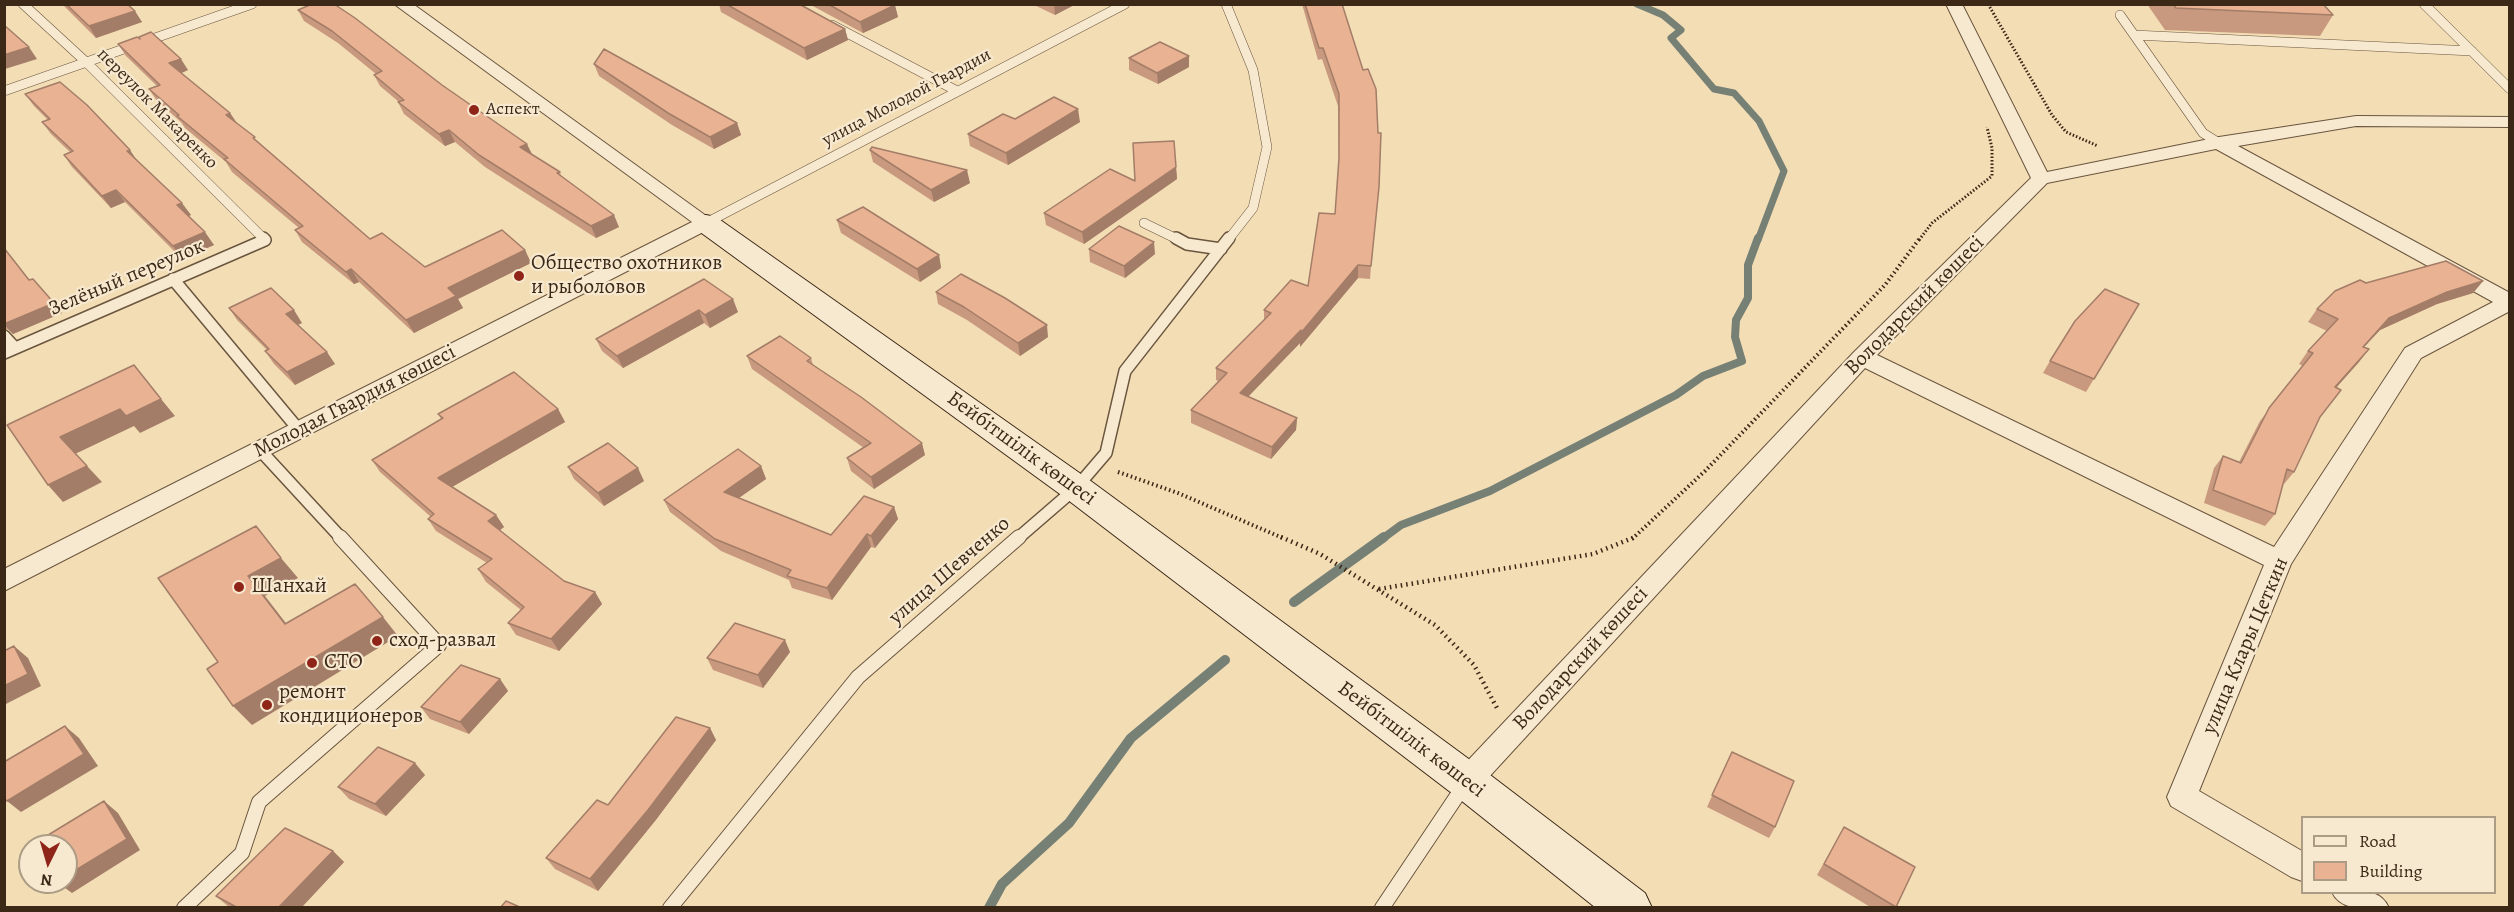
<!DOCTYPE html>
<meta charset="utf-8">
<style>
body{margin:0}
#map{position:relative;width:2514px;height:912px;overflow:hidden;background:#f3ddb5;font-family:Alegreya,serif}
canvas{display:block}
.frame{position:absolute;inset:0;border:6px solid #3c2817;pointer-events:none}
.legend{position:absolute;left:2301px;top:816px;width:195px;height:78px;box-sizing:border-box;background:#f7e9cf;border:2px solid #ac9c85;margin:0;padding:8px 10px;list-style:none;font-size:18px;color:#3c2817}
.legend li{display:flex;align-items:center;gap:12px;height:30px}
.legend b{width:30px;border:2px solid #ac9c85}
.north{position:absolute;left:18px;top:834px;width:60px;height:60px;box-sizing:border-box;background:#f7e9cf;border:2px solid #ac9c85;border-radius:50%;rotate:185deg;font-size:16px;font-weight:700;line-height:24px;text-align:center;color:#3c2817}
.north::after{content:'';display:block;margin:auto;width:21px;height:27px;background:#8f2418;clip-path:polygon(50% 0,100% 100%,50% 72%,0 100%)}
</style>
<div id="map">
<canvas width="2514" height="912"></canvas>
<div class="frame"></div>
<ul class="legend">
<li><b style="height:8px;background:#f7e9cf"></b>Road</li>
<li><b style="height:16px;background:#e9b293"></b>Building</li>
</ul>
<div class="north">N</div>
</div>
<script>
const c = document.querySelector('canvas').getContext('2d');
c.lineJoin = 'round';
function stroke(path, color, width, dash) { c.strokeStyle = color; c.lineWidth = width; c.lineCap = dash ? 'butt' : 'round'; c.setLineDash(dash || []); c.stroke(path); }
function paint(path, color) { c.fillStyle = color; c.fill(path, 'evenodd'); }
function drawText(font, color, halo, rows, align = 'center') {
  c.font = font + ' Alegreya,serif'; c.lineWidth = 4.5; c.setLineDash([]); c.textBaseline = 'middle'; c.strokeStyle = halo; c.fillStyle = color; for (const [text, x, y, turn = 0] of rows) {
    c.save(); c.translate(x, y); c.rotate((+turn || 0) * Math.PI / 180); c.textAlign = isNaN(turn) ? turn : align; if (halo) c.strokeText(text, 0, 0); c.fillText(text, 0, 0); c.restore();
  }
}
stroke(new Path2D(`
 M1637,4l26,11 18,15 -10,8 43,51 20,4 25,28 25,50 -26,69`), '#768075', 7);
stroke(new Path2D(`
 M1382,539l19,-14 89,-34 186,-96 27,-19 39,-15 -7,-24 1,-17 12,-22v-33l10,-27`), '#768075', 8);
stroke(new Path2D(`
 M1294,602l90,-65
 M989,908l13,-24 67,-61 62,-85 94,-78`), '#768075', 10);
const laneFar2 = new Path2D(`
 M23,4l63,58 179,178
 M1226,4l27,66 14,77 -14,61 -25,32
 M2424,4l86,85
 M2120,15l83,118 16,10
 M832,25l125,66
 M2134,35l338,16
 M4,91l248,-87
 M706,223l419,-219
 M1144,223l35,17`);
const laneFar1 = new Path2D(`
 M1176,238l11,6 34,5
 M173,279l126,151
 M4,336l11,12
 M4,353l261,-113 -2,-2
 M260,450l82,89
 M1017,539l59,-51 30,-35 19,-82 104,-133`);
const lane = new Path2D(`
 M184,908l58,-55 17,-51 180,-157 -99,-108
 M670,908l188,-231 161,-140
 M1382,908l83,-124`);
const street = new Path2D(`
 M394,4h19l303,219 -3,4 -709,364v-22l688,-347z
 M1946,4h16l85,168 172,-35 137,-21 154,1v10l-154,-1 -118,20 272,147v18l-89,47 -130,206 -92,227 103,60v30l-11,-4 -120,-71 -4,-9 97,-232 -399,-197 -388,422 -10,4 -10,-4 -5,-9 5,-9 397,-420 177,-174zM2216,149l277,153 -88,46 -131,199 -397,-192 170,-172z
 M2332,892c21,0 47,-7 57,16 -22,0 -48,4 -57,-16z`);
const secondary = new Path2D(`
 M706,215l10,2 372,262 393,289 164,125 7,15h-56l-143,-114 -389,-297 -368,-268 -4,-6 4,-6z`);
stroke(laneFar2, '#6a553e', 10);
stroke(laneFar1, '#6a553e', 14);
stroke(lane, '#6a553e', 16);
stroke(street, '#6a553e', 2);
stroke(secondary, '#3c2817', 2);
stroke(new Path2D(`
 M1988,4l64,111 14,17 32,14
 M1919,240l13,-17 60,-47v-28l-5,-21`), '#3c2817', 3, [1.5, 2]);
stroke(new Path2D(`
 M1118,472l60,21 107,46
 M1632,539l73,-68 180,-186 35,-47`), '#3c2817', 4, [1.5, 3]);
stroke(new Path2D(`
 M1281,537l39,17 115,71 39,40 24,45
 M1379,589l214,-35 42,-17`), '#3c2817', 4.5, [1.5, 4]);
stroke(laneFar2, '#f7e9cf', 9);
stroke(laneFar1, '#f7e9cf', 11);
stroke(lane, '#f7e9cf', 14);
paint(street, '#f7e9cf');
paint(secondary, '#f7e9cf');
paint(new Path2D(`
 M62,4h65l15,18 -46,16z
 M719,4h80l46,25 3,11 -41,20 -86,-48z
 M809,4h85l4,13 -35,16z
 M1032,4h44l-21,11z
 M1302,4h40l36,129h3l-11,146 -12,-1 -58,69v-4l-52,54 49,21 -1,12 -25,29 -80,-36v-13l27,-29 -2,-1v-12l48,-48v-10l44,-24 27,-72 4,-48 -1,-60 -16,-47 -4,1z
 M2147,4h176l10,11 -13,21 -155,-6z
 M298,10l262,162 1,4 58,51 -23,11 -111,-71 -30,-25 -10,4 -41,-32 -6,-12h1l-19,-16 -6,-11 2,-1 -38,-31 -34,-22z
 M118,44l70,26 -7,3 49,40 7,10 133,116 55,28 100,-17 6,13 -73,36 5,9 -49,25 -55,-51 -5,2 -52,-42 -7,-12 4,-2 -67,-56 -6,-10 -41,-34 -4,-6 -24,-21 -8,-12 8,-3 -31,-30z
 M1189,56v11l-31,17 -29,-14v-12z
 M594,64l143,59 4,12 -27,14 -42,-24 -73,-49z
 M25,94l112,67 54,54 -2,1 25,29 -32,14 -57,-57 -14,6 -39,-41 -8,-12 6,-3 -19,-18 -9,-12 6,-2 -14,-14z
 M1015,119l65,3 -72,43 -38,-19 -2,-12z
 M870,150l100,33 -36,19 -61,-40z
 M1176,167l1,12 -93,65 -38,-19 -2,-12z
 M837,220l102,35 2,13 -21,14 -79,-49z
 M4,248l25,32 33,33 -49,21 -6,-5h-3z
 M1089,249l66,5 -30,24 -35,-16z
 M704,279l34,33 -28,16 -6,-5 -81,45 -21,-17 -6,-12z
 M2483,281l-10,12 -36,11 -57,26 -16,17 -5,15 -23,26 -16,29 -26,55 -10,12h-1l-8,30 -10,12 -61,-23 10,-35 9,-12 16,6 21,-41 43,-55 -4,-2 9,-13 19,-20 -19,-9 9,-13 49,-26z
 M936,292l112,45 -28,19 -53,-36 -29,-16z
 M2139,304l-53,88 -43,-19 7,-12z
 M229,308l73,15 -4,2 37,39 -40,21 -21,-21 -9,-13 2,-1 -30,-30z
 M747,356l64,2 2,7 112,90 -51,34 -23,-18 -4,-13 17,-10 -112,-79z
 M558,409l7,13 -113,65 44,28 8,12 -4,3 64,51 31,11 7,12 -43,47 -43,-16 -8,-12 13,-13 -35,-28 -8,-13 9,-6 -51,-32 -8,-12 3,-2 -51,-45 -8,-12 69,-41 -3,-5z
 M761,466l5,13 -28,19 93,37 63,-28 4,12 -23,29 -4,-1 -39,53 -40,-12 -3,-8 -68,-29 -51,-39 -6,-12z
 M568,467l76,14 -40,25 -30,-27z
 M790,652l-27,36 -50,-18 -6,-12z
 M500,679l8,12 -39,43 -39,-15 -9,-12z
 M710,728l6,12 -61,81 -57,70 -43,-22 -9,-11 62,-53z
 M1732,752l43,75 -6,11 -62,-31z
 M425,775l-39,41 -37,-17 -11,-12z
 M1844,827l71,40 -19,41h-24l-55,-33z
 M333,851l11,11 -43,46h-71l-14,-12z`), '#c8997e');
paint(new Path2D(`
 M1054,4h22l-21,11z
 M895,5l3,12 -35,16 -3,-11z
 M135,11l7,11 -46,16 -7,-12z
 M845,29l3,11 -41,20 -3,-12z
 M29,47l8,12 -32,10 -1,-14z
 M1189,56v11l-31,17 -1,-11z
 M181,59l7,11 -11,5 -8,-12z
 M1078,109l2,13 -72,43 -2,-12z
 M230,113l8,12 -12,-10z
 M737,123l4,12 -27,14 -4,-12z
 M449,130l6,12 -10,4 -6,-12z
 M527,144l6,12 -13,-9z
 M130,150l8,12 -11,-11z
 M1176,167l1,12 -93,65 -2,-12z
 M967,170l3,13 -36,19 -3,-12z
 M116,190l9,12 -14,6 -9,-12z
 M182,203l9,12 -5,2 -9,-12z
 M614,215l5,12 -23,11 -5,-12z
 M205,232l9,13 -32,14 -9,-13z
 M1154,242l1,12 -30,24 -1,-12z
 M525,250l6,13 -73,36 5,9 -49,25 -8,-13 42,-32z
 M939,255l2,13 -21,14 -3,-13z
 M1358,265v13l-58,69v-4l-60,62v-12z
 M351,269l8,13 -5,2 -8,-12z
 M2483,281l-10,12 -36,11 -57,26 -27,29 10,-12 26,-29 58,-26z
 M733,299l5,13 -28,16 -5,-13z
 M54,303l8,10 -49,21 -9,-10z
 M294,310l8,13 -7,3 -9,-12z
 M699,310l5,13 -81,45 -6,-12z
 M1047,325l1,12 -28,19 -2,-13z
 M2369,349l-10,13 -34,38 10,-13z
 M327,352l8,12 -40,21 -8,-13z
 M161,399l14,17 -35,17 -6,-7 -59,28 -15,-17 60,-28z
 M558,409l7,13 -120,69 -7,-13z
 M1297,418l-1,12 -25,29 1,-12z
 M922,443l3,12 -51,34 -3,-12z
 M87,466l15,16 -39,20 -15,-17z
 M761,466l5,13 -37,26 -5,-13z
 M638,468l6,13 -40,25 -6,-13z
 M894,507l4,12 -23,29 -4,-12z
 M496,515l8,12 -8,6 -8,-12z
 M867,534l4,13 -39,53 -5,-12z
 M281,558l17,20 -33,18 37,48 -17,-20 -37,-48z
 M595,592l7,12 -43,47 -8,-12z
 M383,617l15,19 -146,89 -19,-19z
 M785,640l5,12 -27,36 -5,-13z
 M14,646l14,12 13,28 -37,19v-19z
 M500,679l8,12 -39,43 -9,-12z
 M65,726l14,12 19,28 -77,46 -14,-11z
 M710,728l6,12 -61,81 -57,70 -8,-12z
 M415,763l10,12 -39,41 -11,-12z
 M104,801l14,12 22,37 -68,43 -15,-11h9v-6z
 M333,851l11,11 -43,46h-23z`), '#a37d67');
const building = new Path2D(`
 M66,4h61l8,7 -46,15z
 M312,4h22l21,14 87,67 85,59 -7,3 40,25 -3,1 57,42 -23,11 -112,-71 -30,-25 -10,4 -41,-32 6,-2 -30,-25 8,-4 -50,-40 -34,-21z
 M726,4h73l46,25 -41,19z
 M828,4h66l1,1 -35,17z
 M1305,4h37l21,66 5,-1 8,20 2,44h3l-2,54 -8,79 -13,-1 -58,69 1,-4 -61,63 57,25 -25,29 -81,-37 36,-37 -11,-5 55,-55 -7,-3 27,-30 17,6 11,-73 16,1 4,-56v-64l-16,-46h-4z
 M2173,4h150l10,11 -157,-7z
 M4,25l25,22 -25,8z
 M151,32l30,27 -12,4 61,50 -4,2 29,22 -2,1 117,101 12,-6 43,34 77,-37 23,20 -77,38 8,8 -50,24 -55,-51 -5,3 -51,-42 8,-4 -79,-67 4,-1 -51,-42 2,-1 -30,-26 11,-4 -42,-41 19,-7 3,2 -1,-2z
 M1160,42l29,14 -32,17 -28,-15z
 M604,49l133,74 -27,14 -42,-24 -74,-49z
 M60,82l27,23 43,45 -3,1 55,52 -5,2 28,27 -32,14 -57,-56 -14,6 -38,-41 9,-4 -31,-29 8,-3 -25,-25z
 M1054,97l24,12 -72,44 -38,-19 35,-20 12,5z
 M1174,141l2,26 -94,65 -38,-19 66,-44 25,12 -2,-38z
 M872,147l95,23 -36,20 -61,-40z
 M863,207l76,48 -22,14 -80,-49z
 M1119,226l35,16 -30,24 -35,-17z
 M4,248l25,32 4,-1 21,24 -50,21z
 M2446,261l37,20 -36,11 -58,26 -26,29 6,2 -34,38 6,3 -21,27 -26,55 -7,-3 -12,45 -62,-24 10,-34 18,7 28,-55 44,-55 -5,-2 30,-32 -21,-10 18,-18 25,-11 6,3z
 M961,274l44,24 42,27 -29,18 -54,-36 -28,-15z
 M704,279l29,20 -28,16 -6,-5 -82,46 -21,-17z
 M271,288l23,22 -8,4 41,38 -40,20 -22,-21 4,-2 -40,-41z
 M2105,289l34,15 -45,75 -44,-18 25,-40z
 M780,336l31,22 -4,3 54,36 61,46 -51,34 -24,-19 24,-15 -124,-87z
 M134,365l27,34 -35,17 -6,-7 -60,28 27,29 -39,19 -41,-60z
 M514,372l44,37 -120,69 58,37 -8,6 76,60 31,11 -44,47 -43,-16 16,-16 -46,-38 14,-10 -64,-40 6,-5 -62,-54 71,-42 -5,-4z
 M608,443l30,25 -40,25 -30,-26z
 M738,449l23,17 -37,26 107,43 33,-39 30,11 -23,29 -4,-2 -40,54 -40,-12 4,-6 -76,-31 -51,-39z
 M256,526l25,32 -33,18 37,48 70,-40 28,33 -150,89 -26,-37 11,-7 -60,-84z
 M735,623l50,17 -27,35 -51,-17z
 M14,646l14,28 -24,12v-35z
 M461,665l39,14 -40,43 -39,-15z
 M676,717l34,11 -62,82 -58,69 -44,-21 51,-58 11,5z
 M65,726l19,28 -77,47 -3,-3v-36z
 M378,747l37,16 -40,41 -37,-17z
 M1732,752l62,29 -19,46 -63,-32z
 M104,801l23,38 -61,37v-30h-29l-2,-3z
 M1844,827l71,40 -19,40 -72,-43z
 M285,828l48,23 -55,57h-40l-22,-12z
 M506,901l16,7h-22z`);
paint(building, '#e9b293');
stroke(building, '#a37d67', 1.5);
for (const [x, y, r, color] of [
 [474,110,6,"#8f2418"],
 [519,276,6,"#8f2418"],
 [239,587,6,"#8f2418"],
 [377,641,6,"#8f2418"],
 [312,663,6,"#8f2418"],
 [267,705,6,"#8f2418"]
]) { const dot = new Path2D(); dot.arc(x, y, r, 0, 2 * Math.PI); c.fillStyle = color; c.fill(dot); stroke(dot, '#f7e9cf', 2); }
drawText('18px', '#3c2817', '#f7e9cf', [
 ["улица Молодой Гвардии",907,98,-28],
 ["переулок Макаренко",157,109,45]
]);
drawText('18px', '#3c2817', '#f7e9cf', [
 ["Аспект",486,110]
], 'left');
drawText('21px', '#3c2817', '#f7e9cf', [
 ["Общество охотников",531,264],
 ["и рыболовов",531,288],
 ["Шанхай",251,587],
 ["сход-развал",389,641],
 ["СТО",324,663],
 ["ремонт",279,693],
 ["кондиционеров",279,717]
], 'left');
drawText('21px', '#3c2817', '#f7e9cf', [
 ["Зелёный переулок",127,278,-23],
 ["Володарский көшесі",1915,306,-45],
 ["Молодая Гвардия көшесі",355,402,-27],
 ["Бейбітшілік көшесі",1021,449,36],
 ["улица Шевченко",950,571,-41],
 ["улица Клары Цеткин",2246,646,-67],
 ["Володарский көшесі",1581,659,-47],
 ["Бейбітшілік көшесі",1411,740,37]
]);
</script>
